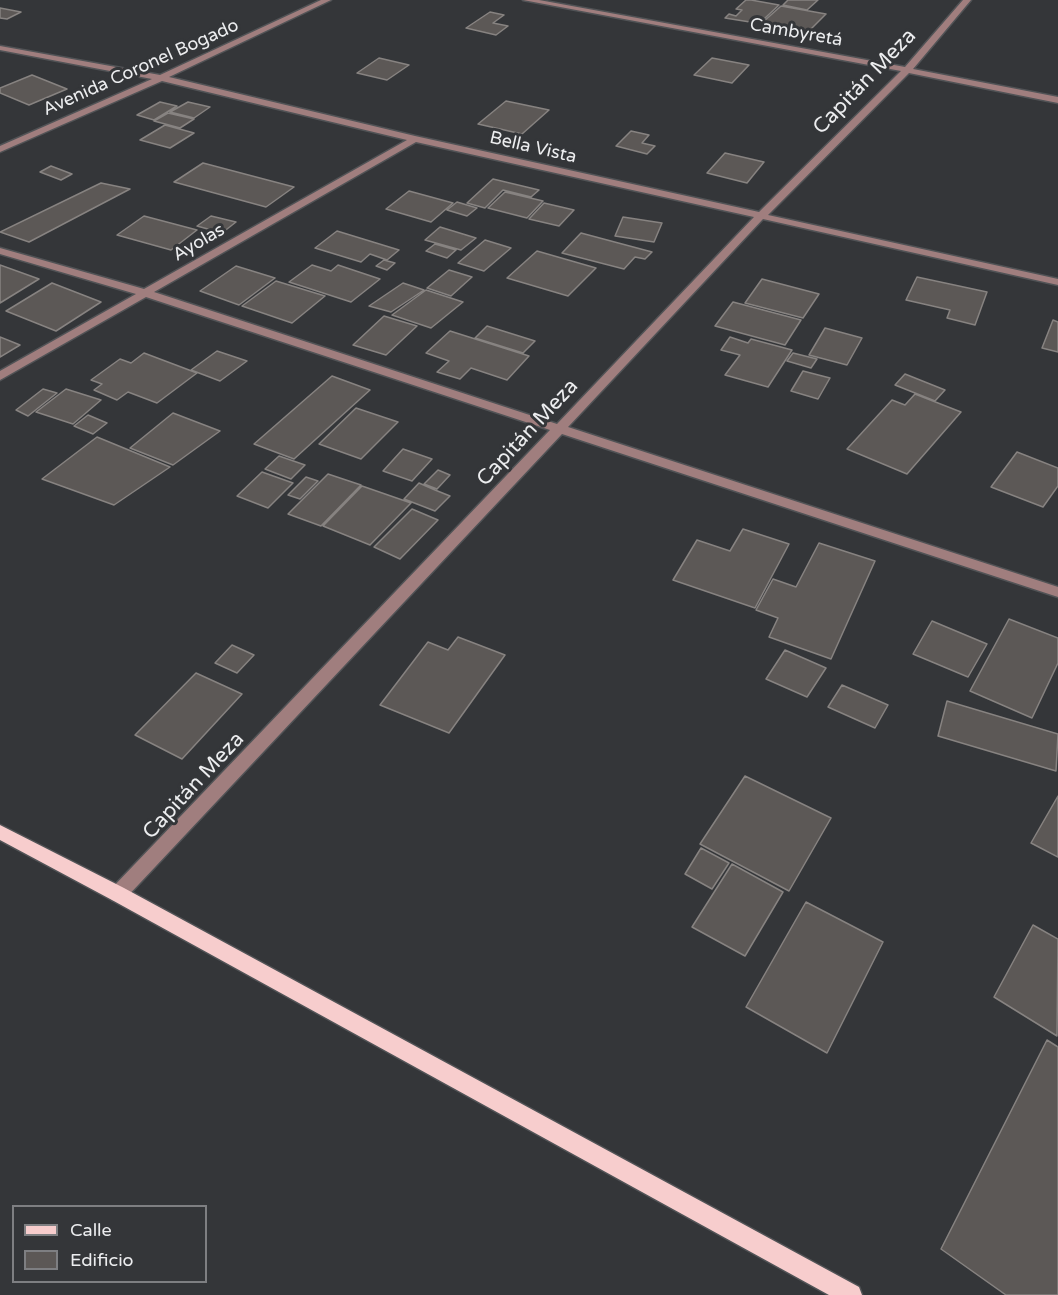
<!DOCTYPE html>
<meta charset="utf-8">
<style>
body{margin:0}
#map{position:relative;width:1058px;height:1295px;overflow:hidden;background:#343639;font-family:"Varela Round",sans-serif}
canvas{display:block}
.legend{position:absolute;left:12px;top:1205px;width:195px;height:78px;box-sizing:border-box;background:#343639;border:2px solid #7e7f82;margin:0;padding:8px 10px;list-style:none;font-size:18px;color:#ecedef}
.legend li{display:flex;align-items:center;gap:12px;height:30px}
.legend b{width:30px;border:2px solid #7e7f82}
</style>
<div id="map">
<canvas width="1058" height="1295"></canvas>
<ul class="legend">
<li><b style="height:8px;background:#f7cdcd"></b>Calle</li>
<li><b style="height:16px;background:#5c5856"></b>Edificio</li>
</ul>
</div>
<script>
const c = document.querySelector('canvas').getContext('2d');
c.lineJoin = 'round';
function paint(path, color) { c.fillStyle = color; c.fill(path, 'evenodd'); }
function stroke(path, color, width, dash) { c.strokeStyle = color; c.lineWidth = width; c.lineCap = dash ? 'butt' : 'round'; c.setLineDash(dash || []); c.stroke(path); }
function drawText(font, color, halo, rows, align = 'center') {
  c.font = font + ' "Varela Round",sans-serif'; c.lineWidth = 6; c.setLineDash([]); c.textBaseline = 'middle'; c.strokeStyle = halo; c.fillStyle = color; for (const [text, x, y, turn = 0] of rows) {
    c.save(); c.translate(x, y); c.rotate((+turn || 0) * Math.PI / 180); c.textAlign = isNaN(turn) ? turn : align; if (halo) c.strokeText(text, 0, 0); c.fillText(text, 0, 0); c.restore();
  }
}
const building = new Path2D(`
 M746,0h5l28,5 -15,14 -9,-2 -5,5 -25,-4 4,-4 7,2 6,-6 -6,-1z
 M788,0h30l-11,10 -24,-5z
 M781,6l45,8 -17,17 -46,-9z
 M0,8l21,4 -14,7 -7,-1z
 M490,12l14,3 -11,8 15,3 -12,9 -30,-7z
 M379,58l30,7 -22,15 -30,-7z
 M712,58l37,7 -17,18 -38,-8z
 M32,75l35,14 -38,16 -29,-12v-5z
 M506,101l43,9 -27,24 -44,-10z
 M160,102l17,4 -23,14 -17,-5z
 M188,102l22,5 -16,11 -24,-6z
 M168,113l26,6 -14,9 -26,-7z
 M165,125l29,8 -24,15 -30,-8z
 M631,131l18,4 -7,8 13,3 -8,8 -31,-8z
 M725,153l39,9 -17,21 -40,-10z
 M203,163l91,24 -28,20 -92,-25z
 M51,166l21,8 -11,6 -21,-8z
 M493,179l46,11 -8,7 -28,-7 -18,18 -18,-5z
 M101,183l29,6 -101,53 -29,-10z
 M409,191l44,12 -22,19 -45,-13z
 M505,192l38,9 -16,17 -39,-10z
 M457,202l20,6 -10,8 -20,-6z
 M544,203l30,7 -15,16 -30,-7z
 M144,216l53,14 -26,20 -54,-15z
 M211,216l25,6 -14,11 -25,-7z
 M623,217l39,6 -8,19 -39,-6z
 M440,227l36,11 -15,12 -36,-10z
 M337,231l62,19 -12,10 -17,-6 -9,8 -46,-14z
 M581,233l71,19 -7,7 -10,-2 -11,12 -62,-16z
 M485,240l26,8 -27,23 -26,-8z
 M435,244l21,6 -9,8 -21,-7z
 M537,251l59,17 -28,28 -61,-18z
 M384,260l11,3 -8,7 -11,-4z
 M0,265l39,14 -39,24z
 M312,265l19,6 7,-6 42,14 -29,23 -62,-20z
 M236,266l39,12 -36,27 -39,-14z
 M449,270l23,7 -21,19 -24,-8z
 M917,277l70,15 -12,33 -28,-7 3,-8 -44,-10z
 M762,279l57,15 -16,24 -58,-15z
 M276,281l49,15 -33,27 -50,-17z
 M52,283l49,19 -45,29 -50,-20z
 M403,283l21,7 -33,22 -22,-6z
 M426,290l37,12 -32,26 -39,-13z
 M733,302l68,18 -16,25 -70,-19z
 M384,316l33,10 -31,29 -33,-10z
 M1053,320l5,2v30l-16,-4z
 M487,326l48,15 -12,12 -48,-15z
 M825,328l37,10 -15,27 -38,-10z
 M450,331l79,25 -22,24 -36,-12 -11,11 -23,-7 12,-11 -23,-8z
 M0,337l20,8 -20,12z
 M730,337l18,6 3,-4 41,11 -24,37 -43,-12 15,-20 -19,-5z
 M217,351l30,10 -27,20 -29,-11z
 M144,353l53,20 -40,30 -29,-11 -11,8 -23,-10 8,-6 -11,-4 29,-21 11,4z
 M793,353l24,6 -6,9 -24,-7z
 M803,371l27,7 -12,21 -27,-8z
 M905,374l40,16 -10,11 -40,-16z
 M332,376l38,14 -76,69 -40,-15z
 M43,389l14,4 -29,23 -12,-6z
 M66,389l35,11 -28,24 -37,-12z
 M915,394l46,18 -54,62 -60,-25 45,-49 13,5z
 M356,408l42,14 -37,37 -42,-15z
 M173,413l47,18 -47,34 -43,-17z
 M88,415l19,8 -14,11 -19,-8z
 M97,437l73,30 -56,38 -72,-26z
 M403,449l29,10 -20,22 -29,-10z
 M1017,452l41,16v18l-15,21 -52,-20z
 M279,456l26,9 -14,14 -26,-10z
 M438,470l12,5 -13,14 -13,-5z
 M262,472l31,11 -25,25 -31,-12z
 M328,474l33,11 -40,41 -33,-12z
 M306,477l12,4 -18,18 -12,-4z
 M419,483l16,7 15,6 -15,15 -31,-12z
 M362,486l49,17 -41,42 -47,-19z
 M412,509l26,11 -38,39 -26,-12z
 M743,529l46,15 -34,64 -82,-28 24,-40 33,11z
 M819,543l56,18 -44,98 -62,-22 9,-19 -22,-8 17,-31 23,8z
 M1009,619l49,19v25l-26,55 -62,-27z
 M932,621l55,23 -19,33 -55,-23z
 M458,637l47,18 -56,78 -69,-28 48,-63 20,8z
 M232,645l22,10 -17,18 -22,-10z
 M785,650l41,18 -19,29 -41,-18z
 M196,673l46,21 -60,65 -47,-24z
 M842,685l46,20 -13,23 -47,-21z
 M947,701l111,33 -2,37 -118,-35z
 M745,776l86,42 -42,73 -89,-47z
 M1058,796v61l-27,-14z
 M701,848l28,15 -17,26 -27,-15z
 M732,864l51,28 -38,64 -53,-29z
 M806,902l77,40 -56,111 -81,-46z
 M1033,925l25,14 -1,97 -63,-39z
 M1047,1040l11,7v248h-52l-65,-46z`);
paint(building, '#5c5856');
stroke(building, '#878381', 1.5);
const minor = new Path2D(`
 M321,0h10l-162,77 246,59 344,76 142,-141 -378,-71h16l366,67 58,-67h8l-58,69 145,28v6l-149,-30 -141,142 290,64v6l-295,-66 -195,208 490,160v10l-496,-163 -438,466 -6,2 -6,-2 -3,-6 3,-6 438,-458 -404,-133 -146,83v-9l136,-77 -136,-40v-6l144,41 263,-149 -245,-59 -162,71v-6l152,-67 -152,-29v-4l160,29zM416,142l338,75 -197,207 -403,-132z`);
const major = new Path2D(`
 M0,825l124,63 735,399 3,8h-33l-717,-395 -112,-60z`);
stroke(minor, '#515356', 3);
stroke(major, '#515356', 3);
paint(minor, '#a07e7e');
paint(major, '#f7cdcd');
drawText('18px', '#ecedef', '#343639', [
 ["Cambyretá",796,33,10],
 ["Avenida Coronel Bogado",141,68,-24],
 ["Bella Vista",533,148,13],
 ["Ayolas",199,243,-30]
]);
drawText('21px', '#ecedef', '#343639', [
 ["Capitán Meza",865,82,-46],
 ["Capitán Meza",528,433,-47],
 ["Capitán Meza",194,786,-47]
]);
</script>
